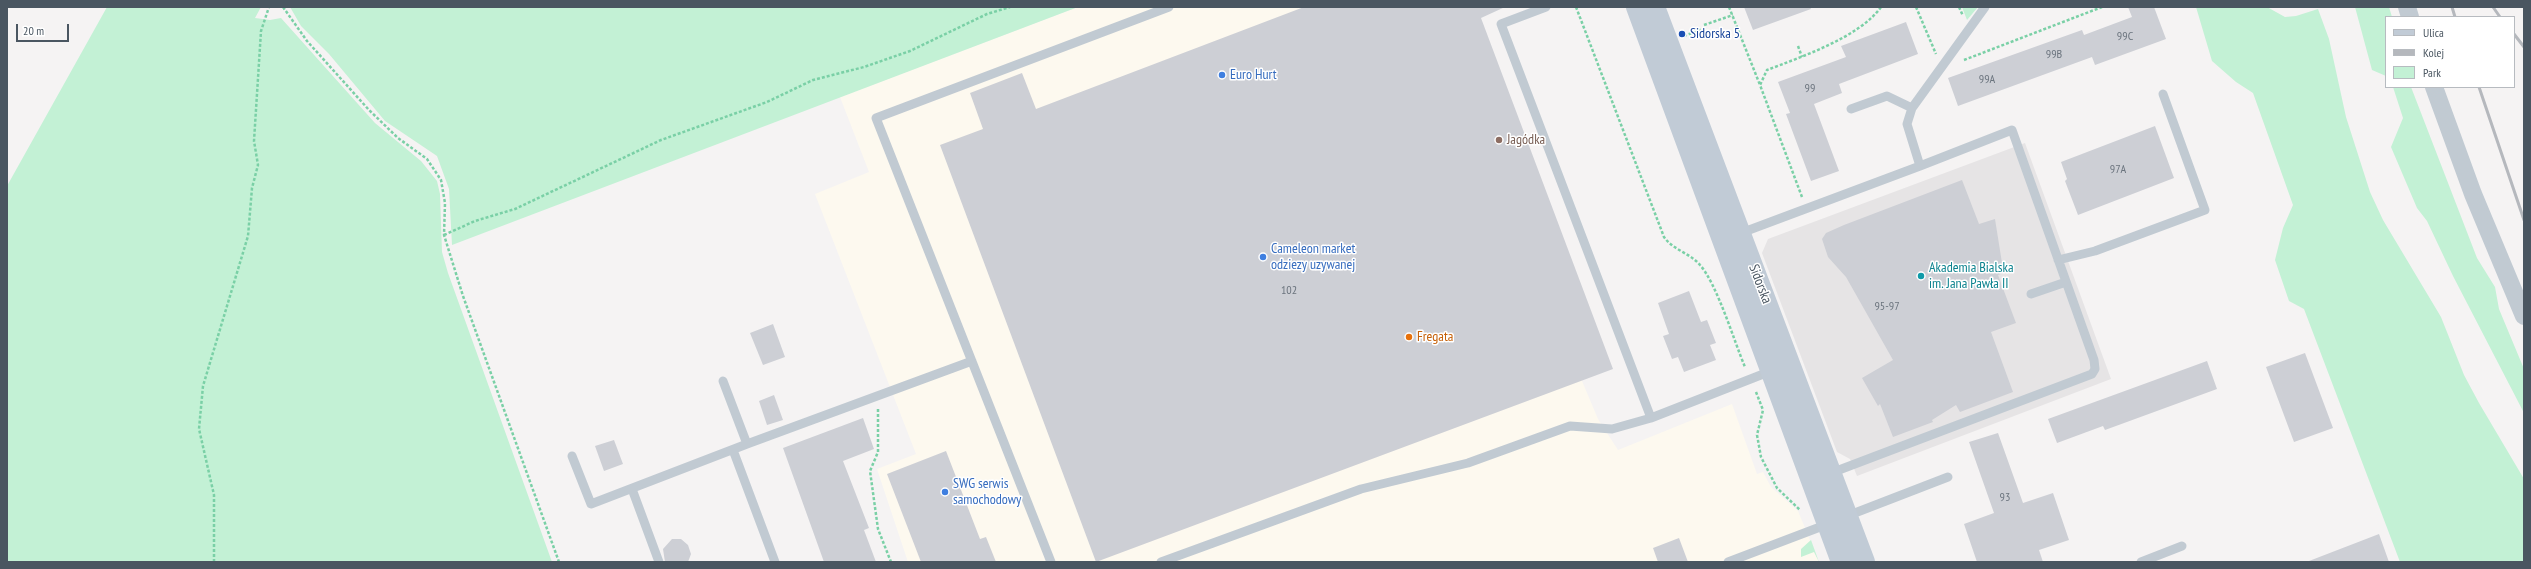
<!DOCTYPE html>
<meta charset="utf-8">
<style>
body{margin:0}
#map{position:relative;width:2531px;height:569px;overflow:hidden;background:#f5f3f3;font-family:"PT Sans Narrow",sans-serif}
canvas{display:block}
.frame{position:absolute;inset:0;border:8px solid #4a5661;pointer-events:none}
.legend{position:absolute;left:2385px;top:16px;width:130px;height:72px;box-sizing:border-box;background:#fff;border:1px solid #b7bbc0;margin:0;padding:5px 7px;list-style:none;font-size:12px;color:#4a5661}
.legend li{display:flex;align-items:center;gap:8px;height:20px}
.legend b{width:20px;border:1px solid #b7bbc0}
.scale{position:absolute;left:16px;top:24px;width:53px;height:18px;box-sizing:border-box;border:2px solid #4a5661;border-top:0;padding-left:5px;font-size:12px;line-height:14px;white-space:nowrap;color:#4a5661;-webkit-text-stroke:3px #fff;paint-order:stroke}
</style>
<div id="map">
<canvas width="2531" height="569"></canvas>
<div class="frame"></div>
<ul class="legend">
<li><b style="height:5px;background:#c1cbd6"></b>Ulica</li>
<li><b style="height:5px;background:#b5b8bd"></b>Kolej</li>
<li><b style="height:11px;background:#c3f1d5"></b>Park</li>
</ul>
<div class="scale">20 m</div>
</div>
<script>
const c = document.querySelector('canvas').getContext('2d');
c.lineJoin = 'round';
function paint(path, color) { c.fillStyle = color; c.fill(path, 'evenodd'); }
function stroke(path, color, width, dash) { c.strokeStyle = color; c.lineWidth = width; c.lineCap = dash ? 'butt' : 'round'; c.setLineDash(dash || []); c.stroke(path); }
function drawText(font, color, halo, rows, align = 'center') {
  c.font = font + ' "PT Sans Narrow",sans-serif'; c.lineWidth = 3; c.setLineDash([]); c.textBaseline = 'middle'; c.strokeStyle = halo; c.fillStyle = color; for (const [text, x, y, turn = 0] of rows) {
    c.save(); c.translate(x, y); c.rotate((+turn || 0) * Math.PI / 180); c.textAlign = isNaN(turn) ? turn : align; if (halo) c.strokeText(text, 0, 0); c.fillText(text, 0, 0); c.restore();
  }
}
paint(new Path2D(`
 M1078,7h362l142,374 16,38 20,31 114,-46 25,70 6,-2 8,15 27,24 21,51h-911l-31,-93 39,-15 -101,-260 54,-22 -29,-75z`), '#fdf9ef');
paint(new Path2D(`
 M2025,143l86,236 -254,97 -7,-17 -13,-7 -75,-199 6,-14z`), '#e6e4e5');
paint(new Path2D(`
 M107,7h154l-6,11 15,2 11,-2 94,105 46,38 16,20 3,13 2,58 6,21 104,289h-545v-376z
 M290,7h788l-626,238 -3,-56 -12,-33 -52,-35 -56,-67 -28,-28z
 M1962,7h16l-11,13z
 M2196,7h71l18,10 11,-1 22,-7 11,30 17,78 24,75 13,28 58,97 23,58 15,28 45,76v83h-124l-96,-253 -15,-8 -14,-41 8,-32 10,-23 -40,-112 -17,-11 -24,-21z
 M2355,7h34l3,10h-6v59l-14,-6z
 M2393,87h18l66,171 18,29 4,22 25,60v44l-71,-137 -26,-55 -10,-13 -26,-61 12,-29z
 M1811,540l8,22 -5,-10 -13,5v-8z`), '#c3f1d5');
paint(new Path2D(`
 M1304,7h201l-24,11 132,351 -517,193 -156,-417 43,-16 -13,-36 52,-20 14,36z
 M1744,7h66l1,2 -58,21z
 M2128,7h26l12,32 -71,26 -3,-8 -134,49 -10,-28 134,-48 2,5 48,-18z
 M1906,22l12,32 -79,30 3,9 -28,11 25,67 -28,10 -25,-67 4,-1 -12,-31 68,-25 -5,-11z
 M2155,126l19,52 -96,37 -13,-34 2,-2 -6,-17z
 M1962,180l17,44 16,-5 7,44 -4,2 3,9 -3,1 18,48 -25,9 22,60 -53,20 -4,-7 -24,15 1,2 -40,15 -13,-33 -2,2 -16,-28 31,-18 -47,-83 -18,-20 -6,-18 4,-6 18,-8z
 M1689,291l12,31 6,-2 9,23 -6,2 6,15 -32,12 -6,-15 -6,2 -9,-23 6,-2 -11,-31z
 M773,324l12,33 -22,8 -13,-32z
 M2305,353l28,75 -39,14 -28,-75z
 M2207,361l10,28 -112,41 -2,-4 -46,17 -9,-24z
 M774,395l9,25 -16,5 -8,-24z
 M863,418l11,31 -31,12 26,67 -5,2 12,32h-52l-41,-114z
 M1998,433l25,70 30,-10 16,47 -30,10 4,12h-66l-13,-38 30,-11 -25,-71z
 M614,440l9,24 -19,7 -9,-25z
 M946,451l34,88 6,-2 10,25h-75l-34,-88z
 M2379,534l10,28h-80v-1z
 M1679,538l9,24h-30l-5,-14z
 M672,539h9l7,6 3,9 -3,8h-23l-2,-13z`), '#cdcfd5');
stroke(new Path2D(`
 M283,7l24,34 62,69 29,28 29,21 14,21 4,23 -1,32 19,61 96,266
 M1576,7l88,230c9,13 26,16 36,28 17,19 34,76 45,102
 M1729,7l31,78
 M1916,7l20,47
 M1959,7l4,9
 M1704,25l29,-10
 M1684,36l21,-8
 M1798,46l4,11
 M1964,60l138,-53
 M1802,197l-42,-112 7,-15c34,-13 93,-33 114,-63
 M444,235l31,-14 40,-12 146,-69 106,-38 46,-22 51,-13 46,-16 77,-37 23,-7
 M1756,392l7,18 -6,25 4,22 16,31 23,22
 M878,409v43l-8,19 8,58 13,33
 M214,562v-67l-15,-66 4,-43 45,-150 4,-48 6,-23 -4,-24 7,-110 8,-24`), '#7ad0a6', 2.5, [3, 2]);
stroke(new Path2D(`
 M1546,7l-45,17 150,394 120,-47
 M1851,109l36,-13 25,12
 M1741,233l179,-67 -13,-42 5,-16 73,-101
 M2058,260l37,-9 110,-41 -42,-116
 M2031,294l35,-12
 M747,444l225,-83
 M733,450l42,112
 M572,456l19,48 156,-60 -24,-63
 M1831,473l261,-99 3,-5 -1,-9 -82,-230 -92,36
 M632,489l27,73
 M1847,516l101,-39
 M1051,562l-175,-444 293,-111
 M1161,562l200,-73 107,-26 102,-37 42,3 39,-11
 M1728,562l100,-38
 M2141,562l41,-16`), '#c1cad2', 9);
stroke(new Path2D(`
 M2407,7l3,10
 M2434,87l39,107 51,122`), '#c1cad2', 18);
stroke(new Path2D(`
 M1637,7l205,555
 M1654,7l210,555`), '#c1cbd6', 22);
stroke(new Path2D(`
 M2452,7l3,10
 M2493,7l7,10
 M2514,34l10,13
 M2479,87l45,133`), '#b5b8bd', 3);
for (const [x, y, r, color] of [
 [1682,34,4,"#1a4fb4"],
 [1222,75,4,"#3f7fe0"],
 [1499,140,4,"#8d6e63"],
 [1263,257,4,"#3f7fe0"],
 [1921,276,4,"#0f9aa8"],
 [1409,337,4,"#e8710a"],
 [945,492,4,"#3f7fe0"]
]) { const dot = new Path2D(); dot.arc(x, y, r, 0, 2 * Math.PI); c.fillStyle = color; c.fill(dot); stroke(dot, '#fff', 1.5); }
drawText('12px', '#6b747e', null, [
 ["99C",2125,37],
 ["99B",2054,55],
 ["99A",1987,80],
 ["99",1810,89],
 ["97A",2118,170],
 ["102",1289,291],
 ["95-97",1887,307],
 ["93",2005,498]
]);
drawText('14px', '#164399', '#fff', [
 ["Sidorska 5",1690,34]
], 'left');
drawText('14px', '#366cbe', '#fff', [
 ["Euro Hurt",1230,75],
 ["Cameleon market",1271,249],
 ["odziezy uzywanej",1271,265],
 ["SWG serwis",953,484],
 ["samochodowy",953,500]
], 'left');
drawText('14px', '#785e54', '#fff', [
 ["Jagódka",1507,140]
], 'left');
drawText('14px', '#0d838f', '#fff', [
 ["Akademia Bialska",1929,268],
 ["im. Jana Pawła II",1929,284]
], 'left');
drawText('14px', '#4a5661', '#fff', [
 ["Sidorska",1760,284,69]
]);
drawText('14px', '#c56008', '#fff', [
 ["Fregata",1417,337]
], 'left');
</script>
